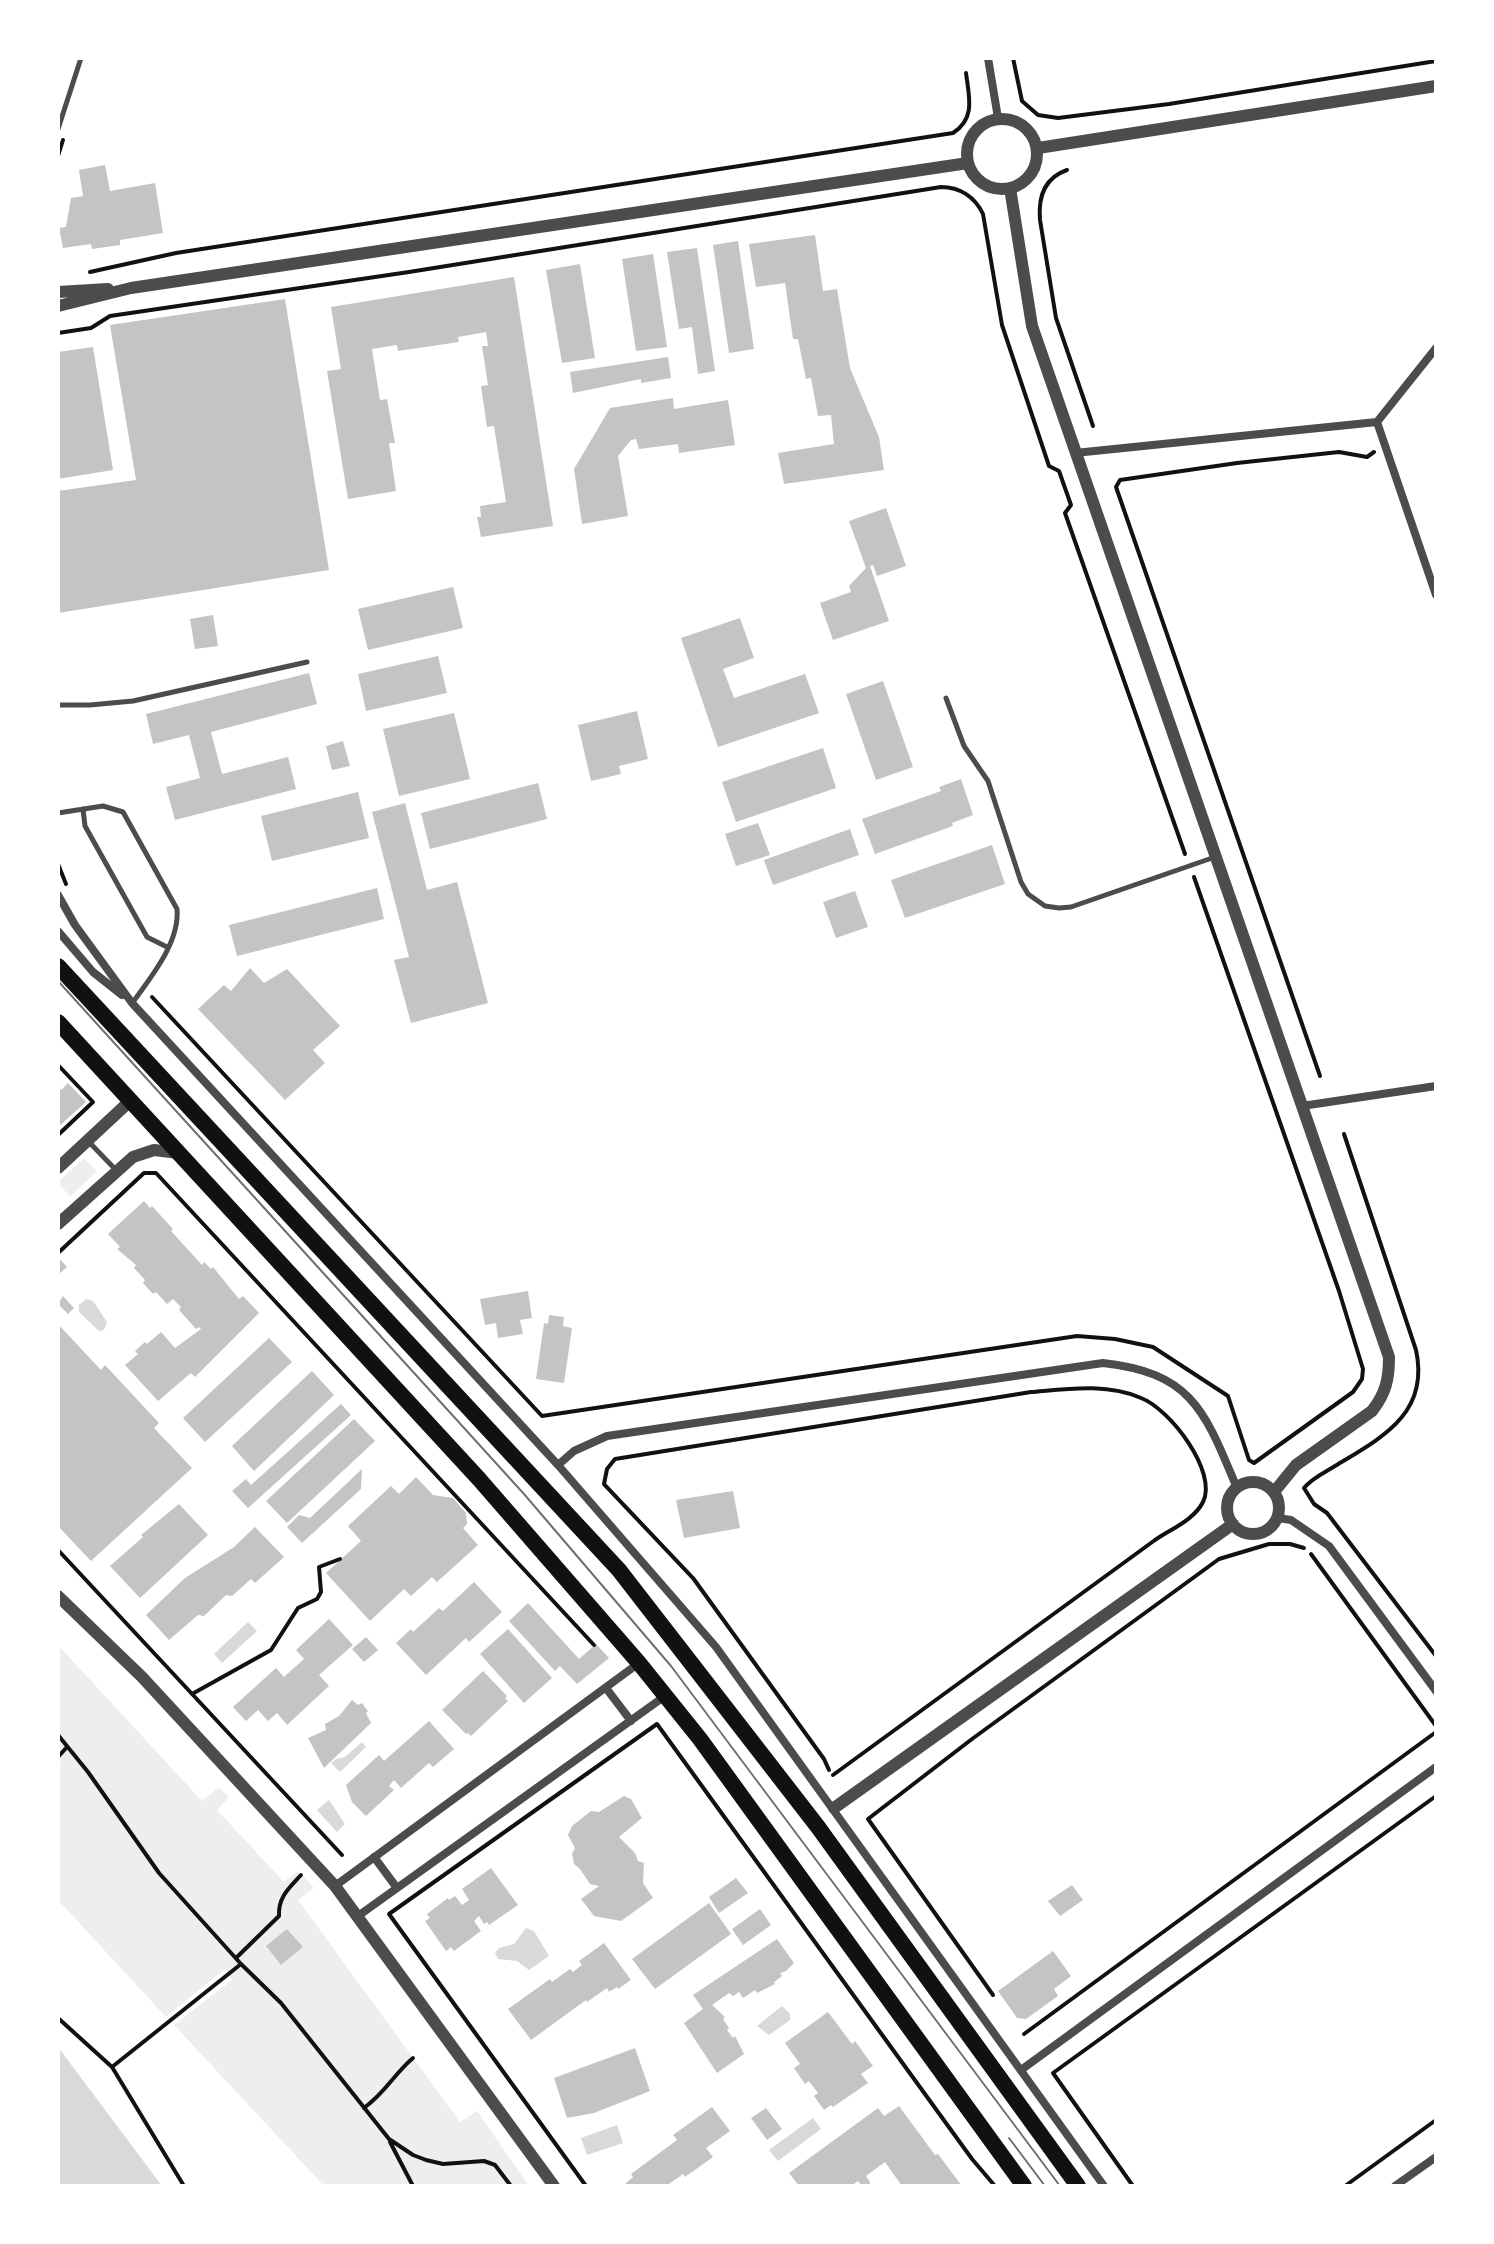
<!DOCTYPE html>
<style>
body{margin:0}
#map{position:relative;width:1494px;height:2244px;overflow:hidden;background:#fff;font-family:"Noto Sans",sans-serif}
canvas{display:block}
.frame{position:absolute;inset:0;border:60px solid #fff;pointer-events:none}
</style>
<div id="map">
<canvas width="1494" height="2244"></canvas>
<div class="frame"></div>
</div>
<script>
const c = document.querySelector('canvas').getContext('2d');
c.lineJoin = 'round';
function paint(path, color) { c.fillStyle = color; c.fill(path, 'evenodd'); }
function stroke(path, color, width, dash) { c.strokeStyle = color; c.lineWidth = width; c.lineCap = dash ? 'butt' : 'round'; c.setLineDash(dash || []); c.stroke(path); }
paint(new Path2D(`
 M84,1158l13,13 -27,26 -12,-15z
 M58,1645l144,156 17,-14 10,10 -12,13 67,72 14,-11 16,17 -16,12 162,222 17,-11 52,75h-205l-150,-161 58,-45 -7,-11 -59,48 -108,-117v-132l4,-5 -4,-4z`), '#eee');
paint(new Path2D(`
 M86,1299l7,2 14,21 -3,8 -5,1 -20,-19v-7z
 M248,1622l9,9 -35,32 -8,-9z
 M362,1742l4,5 -26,25 -9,-9 5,-4 9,-2z
 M329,1800l16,24 -8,8 -20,-22z
 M526,1928l8,3 15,25 -20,14 -12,-9 -19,-2 -3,-6 4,-5 15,-4z
 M782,2006l8,8v6l-21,15 -12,-9z
 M58,2047l104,139h-104z
 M813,2118l8,11 -43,32 -9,-11z
 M617,2125l6,18 -36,12 -6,-17z`), '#d9d9d9');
paint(new Path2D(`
 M105,165l5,26 45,-8 8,50 -43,7v5l-28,4 -1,-5 -28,4 -4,-20 7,-1 5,-29 12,-2 -4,-26z
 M815,235l8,56 14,-2 13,79 29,69 5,33 -100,14 -6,-31 56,-9 -3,-29 -13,1 -7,-38 -5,1 -8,-40h-5l-8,-56 -29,4 -7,-43z
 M738,241l16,108 -25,4 -16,-108z
 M697,248l18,123 -17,3 -6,-47 -13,2 -12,-77z
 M653,254l14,93 -31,4 -14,-92z
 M580,264l15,94 -33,5 -16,-93z
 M514,277l39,249 -72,11 -4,-20h4l-1,-11 26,-4 -12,-76 -7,1 -6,-41 7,-1 -6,-39h6l-2,-14 -28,5 1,5 -61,9 -1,-6 -25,4 8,51 7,-1 8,44h-6l7,48 -48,8 -21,-128 14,-2 -10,-62z
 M285,299l44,271 -271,43v-122l78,-11 -26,-155z
 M93,347l20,123 -55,9v-127z
 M668,357l3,21 -30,5v-4l-68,14 -3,-21z
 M673,398l1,11 54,-9 7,45 -56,8 -1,-9 -39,5 -3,-10 -5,1 -13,16 10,60 -46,8 -8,-55 36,-61z
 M886,508l20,58 -29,10 -4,-11 -3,1 19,55 -56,19 -13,-37 31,-11 -2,-6 17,-18 -17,-47z
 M453,587l10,41 -95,22 -10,-41z
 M213,615l5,31 -23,3 -5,-30z
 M740,618l14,40 -31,11 11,29 71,-24 14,39 -101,34 -37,-109z
 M438,656l9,37 -81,18 -8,-37z
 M309,673l8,31 -106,28 11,42 66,-17 8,32 -121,31 -9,-33 34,-9 -11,-43 -36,9 -7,-30z
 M883,681l30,86 -37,13 -30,-86z
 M637,711l11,48 -29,7 2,8 -30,7 -13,-56z
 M454,713l16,66 -71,17 -16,-67z
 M343,741l7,25 -18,4 -6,-24z
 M823,748l13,40 -100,34 -14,-40z
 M961,779l12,36 -21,8 1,3 -78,28 -13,-35 79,-28 -2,-4z
 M538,783l9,36 -117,30 -9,-36z
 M358,792l11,46 -97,23 -11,-45z
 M405,803l22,87 30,-8 31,121 -77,20 -17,-63 15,-3 -37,-145z
 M758,823l12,32 -34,11 -11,-32z
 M850,829l9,26 -86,30 -9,-25z
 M992,845l13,39 -100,34 -14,-38z
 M377,888l7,31 -147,37 -8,-31z
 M855,891l13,36 -32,11 -13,-36z
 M250,968l14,15 23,-14 53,57 -27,24 12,13 -40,37 -87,-91 26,-24 7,6z
 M68,1083l18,19 -28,25v-40l3,3z
 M144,1201l6,7 2,-2 21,23 -2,2 31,34 2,-3 7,7 2,-2 26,32 4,-3 16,17 -64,64 -4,-4 -33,28 -33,-36 13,-11 -3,-3 10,-9 2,2 14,-12 14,16 26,-19 -2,-2 -3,2 -17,-19 2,-3 -8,-8 -6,5 -11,-12 -3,2 -10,-11 2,-3 -11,-12 2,-3 -19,-16 3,-2 -12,-13z
 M58,1257l9,10 -9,8z
 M528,1291l4,27 -12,2 3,14 -25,4 -2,-15 -11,2 -5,-26z
 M63,1296l11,12 -6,6 -10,-10z
 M549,1315l15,2 -1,9 9,2 -8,55 -28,-4 8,-56 4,1z
 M58,1324l43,46 4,-5 54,58 -5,5 38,40 -101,93 -33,-35z
 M269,1338l23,24 -87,80 -22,-24z
 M312,1371l22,24 -80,76 -22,-25z
 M341,1404l10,11 -103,93 -16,-17 14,-12 5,6z
 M354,1419l21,22 -88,82 -21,-22z
 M362,1469l-1,20 -59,54 -15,-16 12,-12 11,3z
 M416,1477l17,18 20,3 13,15 1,11 -4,4 15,17 -41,37 -5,-5 -21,19 -7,-7 -34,32 -44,-48 35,-32 -13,-15 43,-40 8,8z
 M733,1491l7,37 -56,10 -8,-38z
 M179,1504l29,31 -68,63 -30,-32 33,-29 -2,-2z
 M255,1527l29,30 -29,26 -4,-4 -19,17 -6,-1 -22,21 -6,-1 -29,25 -23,-25 39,-37 49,-31z
 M474,1582l28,30 -33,30 -3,-4 -40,37 -30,-32 15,-14 2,3 26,-24 4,3z
 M528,1603l51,56 17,-15 13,14 -32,26 -17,-18 -5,5 -46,-50z
 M329,1619l24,26 -34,30 10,11 -42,39 -10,-12 -9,8 -10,-11 -12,11 -13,-14 43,-39 8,9 20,-18 -8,-9z
 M508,1629l44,49 -28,25 -44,-49z
 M366,1637l12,13 -14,12 -12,-13z
 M483,1671l24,25 -2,2 3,3 -37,35 -3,-3 -2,1 -24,-24z
 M352,1700l6,5 4,-2 6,8 -2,2 5,10 -47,45 -16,-30 18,-8 -1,-6 14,-8z
 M429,1721l25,28 -21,18 -4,-4 -28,25 -7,-8 -5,6 5,4 -28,26 -14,-14 -6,-17 33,-30 5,6z
 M624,1796l7,3 11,19 -23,19 16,16 3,8 6,2 -1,20 10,15 -32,23 -27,-5 -13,-17 18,-13 -9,-2 -10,-15 -6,-5 -2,-10 3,-6 -7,-13 4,-9 19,-15 8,1z
 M491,1868l27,37 -29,20 -2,-3 -3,2 -5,-8 -5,5 7,10 -27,20 -3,-4 -5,4 -21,-30 5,-3 -3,-4 21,-16 1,2 6,-4 7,9 7,-5 -7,-11z
 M736,1878l12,15 -29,20 -10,-16z
 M1072,1885l11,15 -23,16 -12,-15z
 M709,1903l22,31 -76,55 -23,-30z
 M760,1909l11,16 -28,20 -11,-16z
 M287,1929l16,18 -22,18 -15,-19z
 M777,1939l17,24 -8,8 -6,2 2,3 -8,6 1,2 -18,9 -2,-3 -12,8 -4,-6 -6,4 -4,-3 -17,12 13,12 -2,2 6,9 -2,2 6,8 2,-2 9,18 -27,19 -33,-50 19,-14 -10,-14z
 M604,1943l27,37 -13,9 -1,-2 -8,5 -2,-4 -20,14 -1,-2 -55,40 -23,-31 42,-30 2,3 18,-13 3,3 9,-7 -3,-4z
 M1053,1951l18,25 -17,13 4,7 -32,23 -9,-1 -19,-27z
 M828,2012l24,32 3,-3 18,25 -12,8 7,9 -35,24 -2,-2 -7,5 -10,-14 4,-3 -9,-12 -4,3 -11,-16 6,-4 -15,-21z
 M635,2048l15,43 -56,22 -27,5 -13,-40z
 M899,2106l36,49 3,-1 24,32h-60l-17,-24 -19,14 4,6v4h-8l-4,-5 -7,5h-52l-10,-13 89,-65 6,8z
 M712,2107l18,24 -24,17 7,9 -28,20 -2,-3 -17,12h-39l-2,-2 8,-7 -2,-3 46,-34 -4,-5z
 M766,2108l16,21 -15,11 -16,-22z`), '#c4c4c4');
stroke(new Path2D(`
 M1013,58l9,43 16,14 20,3 111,-14 267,-43
 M58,156l5,-16
 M1067,170c-23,8 -29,27 -27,50l16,98 37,108
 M90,272l86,-19 777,-120c23,-15 16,-36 13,-60
 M58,333l33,-5 19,-12 299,-44 532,-85c19,0 34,10 42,27l19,111 47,141 10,5 12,34 -6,8 120,341
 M58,864l8,20
 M152,997l390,419 535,-80 38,3 38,8 75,49 21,64 5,3 99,-71 9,-13 1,-10 -24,-78 -145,-414
 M58,1065l35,37 -35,33
 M1320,1076l-204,-589 4,-7 117,-17 102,-11 28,5 7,-5
 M1344,1134l72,216c14,64 -35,88 -81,116 -11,7 -23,12 -31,22l10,16 13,9 109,143
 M58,1253l86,-80h12l438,472
 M58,1550l284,305
 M1311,1554l125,172
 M192,1694l79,-44 27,-42 19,-9 4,-7 -2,-25 21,-8
 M58,1735l30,37 71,101 82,91 40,39 108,136 24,16 13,5 17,4 41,-3 11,4 16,21
 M58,1757l9,-10
 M829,1770l-5,-11 -131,-181 -89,-94 3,-15 8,-10 416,-67c36,-3 76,-9 110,6 29,11 77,74 62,104 -9,18 -32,27 -48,38l-322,235
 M236,1958l43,-42c-1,-19 10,-28 22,-41
 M993,1995l-125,-176 104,-80 247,-180 50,-15h21l14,4
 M58,2018l54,49 72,119
 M1024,2034l412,-302
 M112,2067l129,-103
 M364,2108c22,-16 30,-34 49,-50
 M390,2142l23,44
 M586,2186l-197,-272 268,-190 315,435 23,27
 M1133,2186l-80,-113 383,-277
 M1345,2186l91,-66`), '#111', 4);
stroke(new Path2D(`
 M58,129l23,-71
 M946,698l18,48 24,35 33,101 7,12 17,12 14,2 12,-1 144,-50
 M58,705h32l43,-4 174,-39
 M83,809l2,17 62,111 20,10
 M58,813l45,-7 20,6 54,97c3,33 -26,68 -44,93
 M88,1141l28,29`), '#4c4c4c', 5);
stroke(new Path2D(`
 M988,58l10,60
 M1436,348l-59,74 59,173
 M1075,453l302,-31
 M58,895l17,30 57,78 426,462 158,182 388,539
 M58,931l35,41 29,23
 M1302,1106l134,-20
 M558,1465l16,-14 33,-15 496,-73c90,10 102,49 134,125
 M1278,1518l13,2 38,26 107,145
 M606,1688l25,33
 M374,1857l23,31
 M335,1886l304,-223
 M358,1916l307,-220
 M1021,2070l415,-303
 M1395,2186l41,-29`), '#4c4c4c', 8);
stroke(new Path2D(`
 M967 154a35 35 0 1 1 70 0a35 35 0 1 1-70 0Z
 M1038,148l398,-62
 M1010,188l22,138 357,1031c0,22 -3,36 -17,54l-76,54 -22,27
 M58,292l50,-3
 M58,306l73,-18 837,-125
 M58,1168l72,-67
 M58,1224l75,-67 21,-7 25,3
 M1227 1508a26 26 0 1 1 52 0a26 26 0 1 1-52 0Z
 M58,1596l84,81 193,209 219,300
 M834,1808l399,-284`), '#4c4c4c', 12);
stroke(new Path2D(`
 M58,966l561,604 199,257 260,359
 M58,1022l421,457 160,184 61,76 324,447`), '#111', 16);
stroke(new Path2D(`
 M58,981l466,513 147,172 389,520
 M1009,2138l36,48`), '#707070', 2);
</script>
